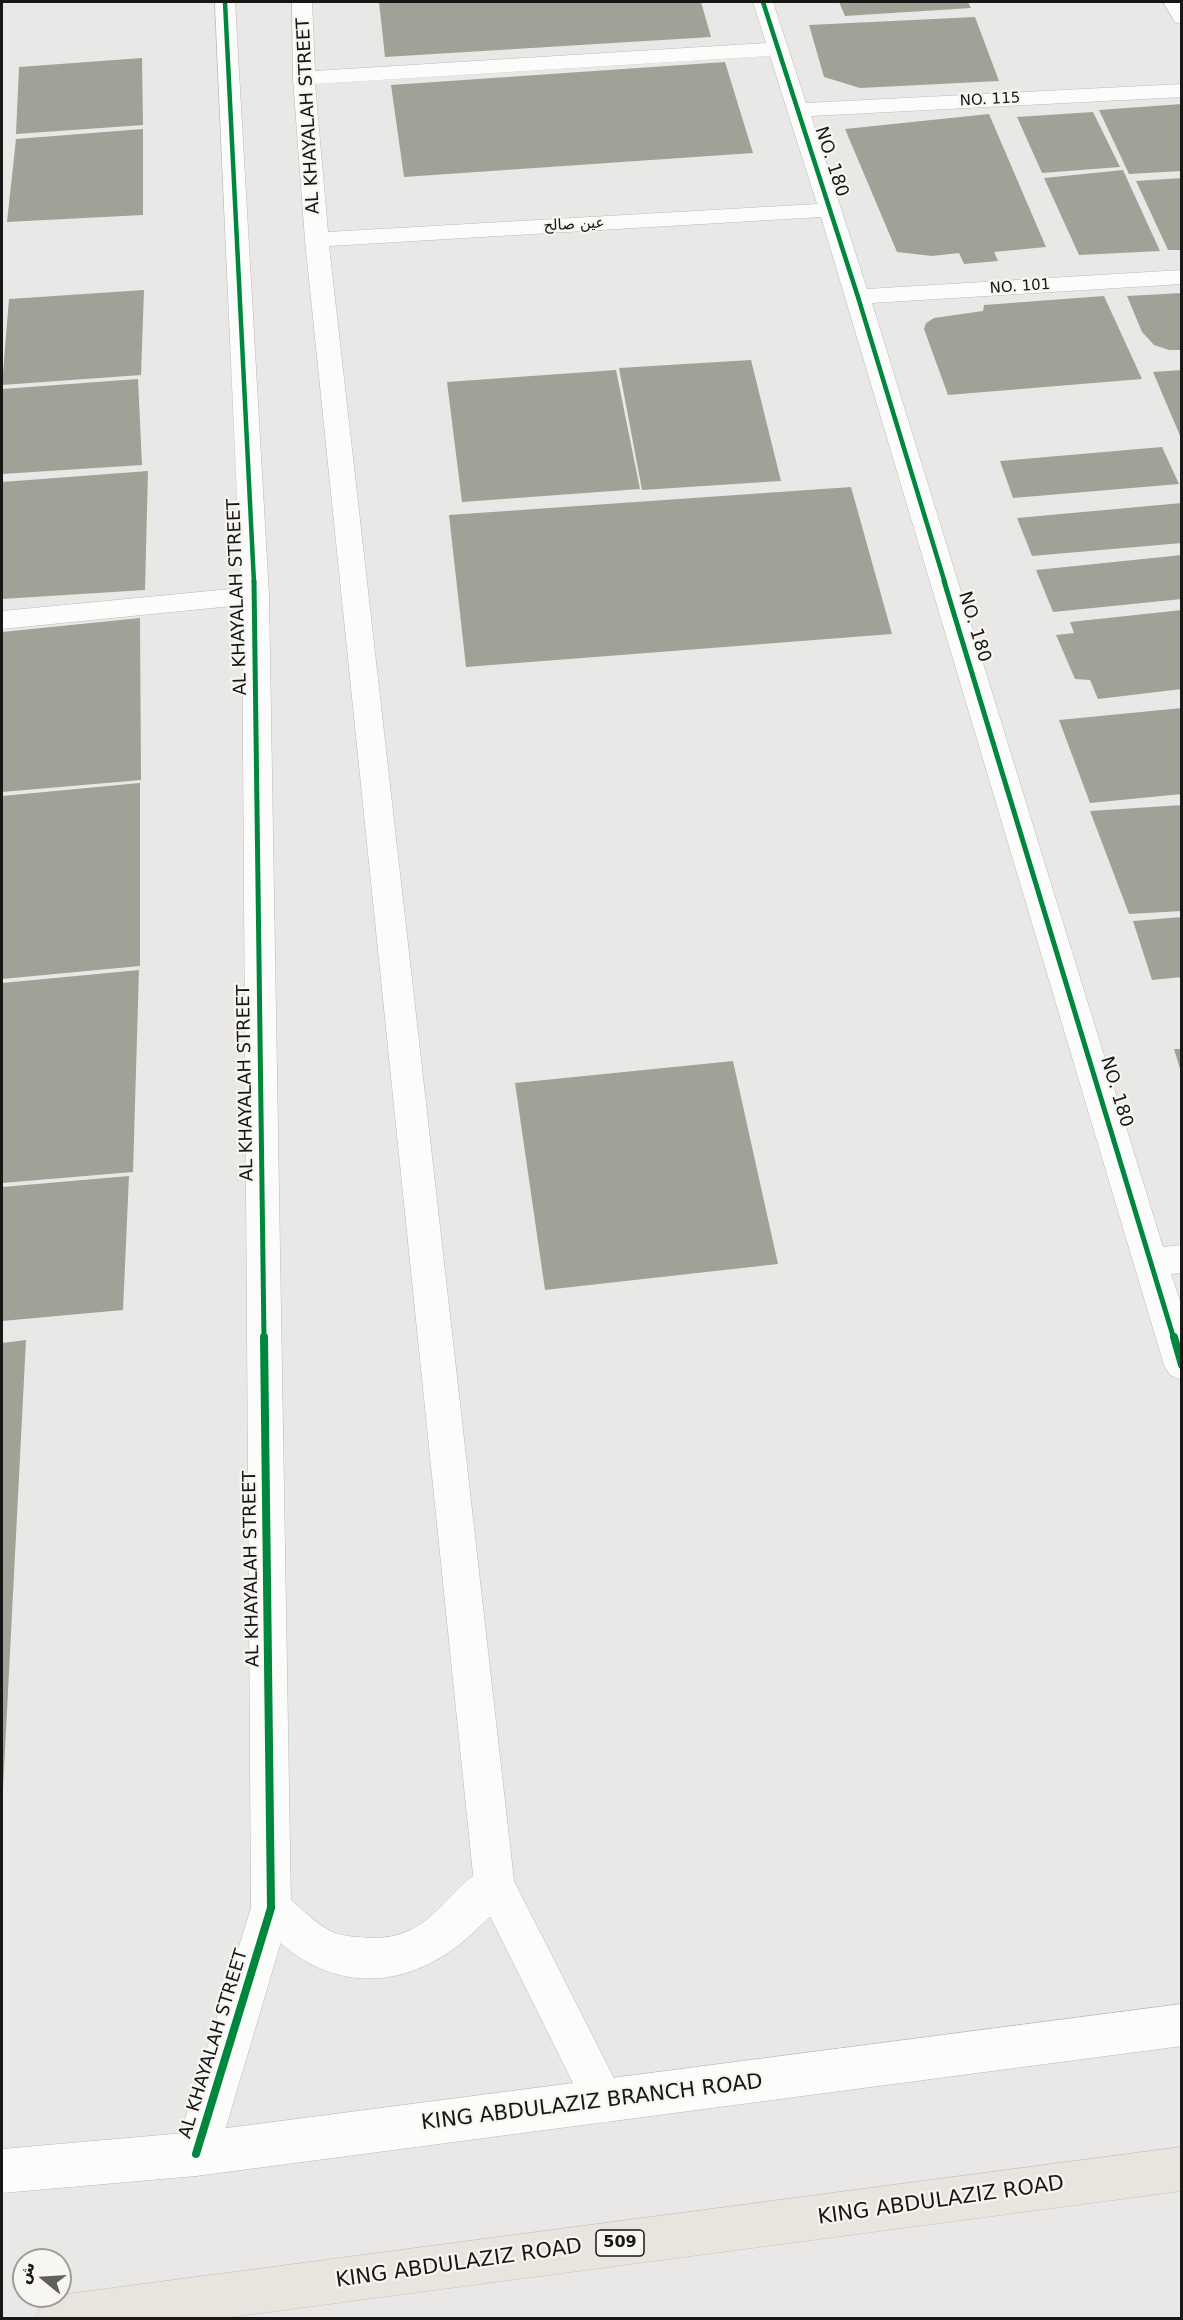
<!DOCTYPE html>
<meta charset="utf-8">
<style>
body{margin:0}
#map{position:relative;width:1183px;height:2320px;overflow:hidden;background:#eae8e6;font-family:"DejaVu Sans",Vazirmatn,sans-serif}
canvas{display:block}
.frame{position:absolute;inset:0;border:3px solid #181715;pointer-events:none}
.north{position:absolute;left:12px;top:2248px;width:60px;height:60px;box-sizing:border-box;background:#f8f6f2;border:2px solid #9e9d9a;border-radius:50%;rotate:288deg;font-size:16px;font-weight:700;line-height:24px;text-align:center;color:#181715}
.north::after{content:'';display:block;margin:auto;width:21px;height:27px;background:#62605e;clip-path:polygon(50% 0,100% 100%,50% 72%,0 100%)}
</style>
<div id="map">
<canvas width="1183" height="2320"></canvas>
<div class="frame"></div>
<div class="north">ش</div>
</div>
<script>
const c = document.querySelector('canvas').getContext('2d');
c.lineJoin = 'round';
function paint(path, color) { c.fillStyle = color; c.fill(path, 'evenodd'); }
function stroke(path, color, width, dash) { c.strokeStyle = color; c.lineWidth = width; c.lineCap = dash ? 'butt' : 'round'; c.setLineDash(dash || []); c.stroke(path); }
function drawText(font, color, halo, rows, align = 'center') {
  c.font = font + ' "DejaVu Sans",Vazirmatn,sans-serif'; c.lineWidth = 4.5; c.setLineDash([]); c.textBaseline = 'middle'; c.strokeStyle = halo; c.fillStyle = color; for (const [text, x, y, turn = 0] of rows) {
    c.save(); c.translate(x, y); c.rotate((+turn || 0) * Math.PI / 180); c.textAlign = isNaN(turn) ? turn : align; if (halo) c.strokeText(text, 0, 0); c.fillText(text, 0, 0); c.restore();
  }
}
paint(new Path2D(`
 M379,2h322l10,35 -326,20z
 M839,2h129l3,6 -126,8z
 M975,17l24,64 -139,7 -36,-11 -15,-52z
 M142,58l1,67 -127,9 3,-67z
 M725,62l28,91 -349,24 -13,-92z
 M1182,104v67l-53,3 -30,-64z
 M1093,112l27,55 -78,6 -25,-56z
 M989,114l57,133 -52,5 4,9 -34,3 -5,-11 -27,3 -35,-4 -52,-123z
 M143,129v86l-136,7 9,-83z
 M1123,170l37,81 -81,4 -35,-77z
 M1182,178v72h-14l-32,-69z
 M144,290l-3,85 -139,10 7,-86z
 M1182,293v57h-13l-15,-5 -12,-13 -15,-36z
 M1104,296l38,83 -194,16 -24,-66 2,-6 8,-5 49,-7 1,-6z
 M751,360l30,121 -139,9 -23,-122z
 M616,370l24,119 -178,13 -15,-120z
 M1182,370v68h-1l-28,-66z
 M138,379l4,86 -140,9v-85z
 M1162,447l17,37 -166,14 -13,-37z
 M148,471l-3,119 -143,9v-117z
 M851,487l41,147 -426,33 -17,-152z
 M1182,503v40l-150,13 -15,-38z
 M1182,555v44l-129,13 -17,-42z
 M1182,610v79l-84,10 -8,-19 -15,-1 -19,-44 18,-2 -4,-11z
 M140,618l1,162 -139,12v-160z
 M1182,708v86l-92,9 -31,-83z
 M140,783v183l-138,13v-183z
 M1182,805v106l-53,3 -39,-103z
 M1182,917v60l-30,3 -19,-59z
 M139,970l-6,202 -131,11v-200z
 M1174,1049h8v22l-1,1z
 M733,1061l45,203 -233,26 -30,-207z
 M129,1176l-6,134 -121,11v-134z
 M26,1340l-23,449h-1v-446z`), '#a1a297');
const service = new Path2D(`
 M494,1864l14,6 6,14c-7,18 -20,29 -34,42 -56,57 -132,74 -197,19 -14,-11 -25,-20 -32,-37l6,-14 14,-6c25,10 39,35 64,45 11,4 25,4 36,5 66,1 74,-54 123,-74z`);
const minor = new Path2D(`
 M215,2h20l34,593 22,1313 -73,246 -7,15 -15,7 -15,-7 -7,-15 77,-246 -9,-1303 -240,24v-18l239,-23z
 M292,2h20l3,69 451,-28 -13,-41h20l33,101 376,-19v13l-371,19 56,173 315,-19v14l-310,19 291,944 19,-2v28l-11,1 11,32v74l-12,-5 -6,-10 -343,-1148 -492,29 185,1635 112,221 -6,15 -15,6 -15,-6 -116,-233 -169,-1644 -12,-162zM770,56l47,148 -489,28 -13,-148z
 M1163,2h19v22l-7,-2z`);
const secondary = new Path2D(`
 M1182,2004v42l-986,130 -194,17v-44l194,-17z`);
const primary = new Path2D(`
 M1182,2147v44l-958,127h-189l7,-16 18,-7z`);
stroke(service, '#bbb9b8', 1);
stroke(minor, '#bbb9b8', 1);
stroke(secondary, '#bbb9b8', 1);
stroke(primary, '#c5c4c3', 1);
paint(service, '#fcfcfb');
paint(minor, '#fcfcfb');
paint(secondary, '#fcfcfb');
paint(primary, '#e9e4de');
stroke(new Path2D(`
 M225,2l29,581
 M763,2l95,295 87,286`), '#00873e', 4.5);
stroke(new Path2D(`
 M254,581l10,758
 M944,581l230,758`), '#00873e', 5);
stroke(new Path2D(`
 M1174,1337l8,28
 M196,2154l75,-246 -7,-571`), '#00873e', 8);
drawText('15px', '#181715', '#f8f6f2', [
 ["NO. 115",990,100,-3],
 ["عين صالح",574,225,-3],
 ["NO. 101",1020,287,-4]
]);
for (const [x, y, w] of [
 [620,2243,48]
]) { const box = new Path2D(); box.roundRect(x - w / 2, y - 13, w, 26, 4.5); c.fillStyle = '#f8f6f2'; c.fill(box); stroke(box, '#181715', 1.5); }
drawText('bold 16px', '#181715', null, [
 ["509",620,2243]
]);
drawText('18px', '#181715', '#f8f6f2', [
 ["AL KHAYALAH STREET",309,116,-93],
 ["NO. 180",831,162,72],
 ["AL KHAYALAH STREET",238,597,-92],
 ["NO. 180",974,627,73],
 ["AL KHAYALAH STREET",246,1083,-91],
 ["NO. 180",1116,1092,73],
 ["AL KHAYALAH STREET",252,1569,-91],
 ["AL KHAYALAH STREET",214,2044,-73]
]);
drawText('21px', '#181715', '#f8f6f2', [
 ["KING ABDULAZIZ BRANCH ROAD",592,2103,-7],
 ["KING ABDULAZIZ ROAD",941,2201,-8],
 ["KING ABDULAZIZ ROAD",459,2264,-8]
]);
</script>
